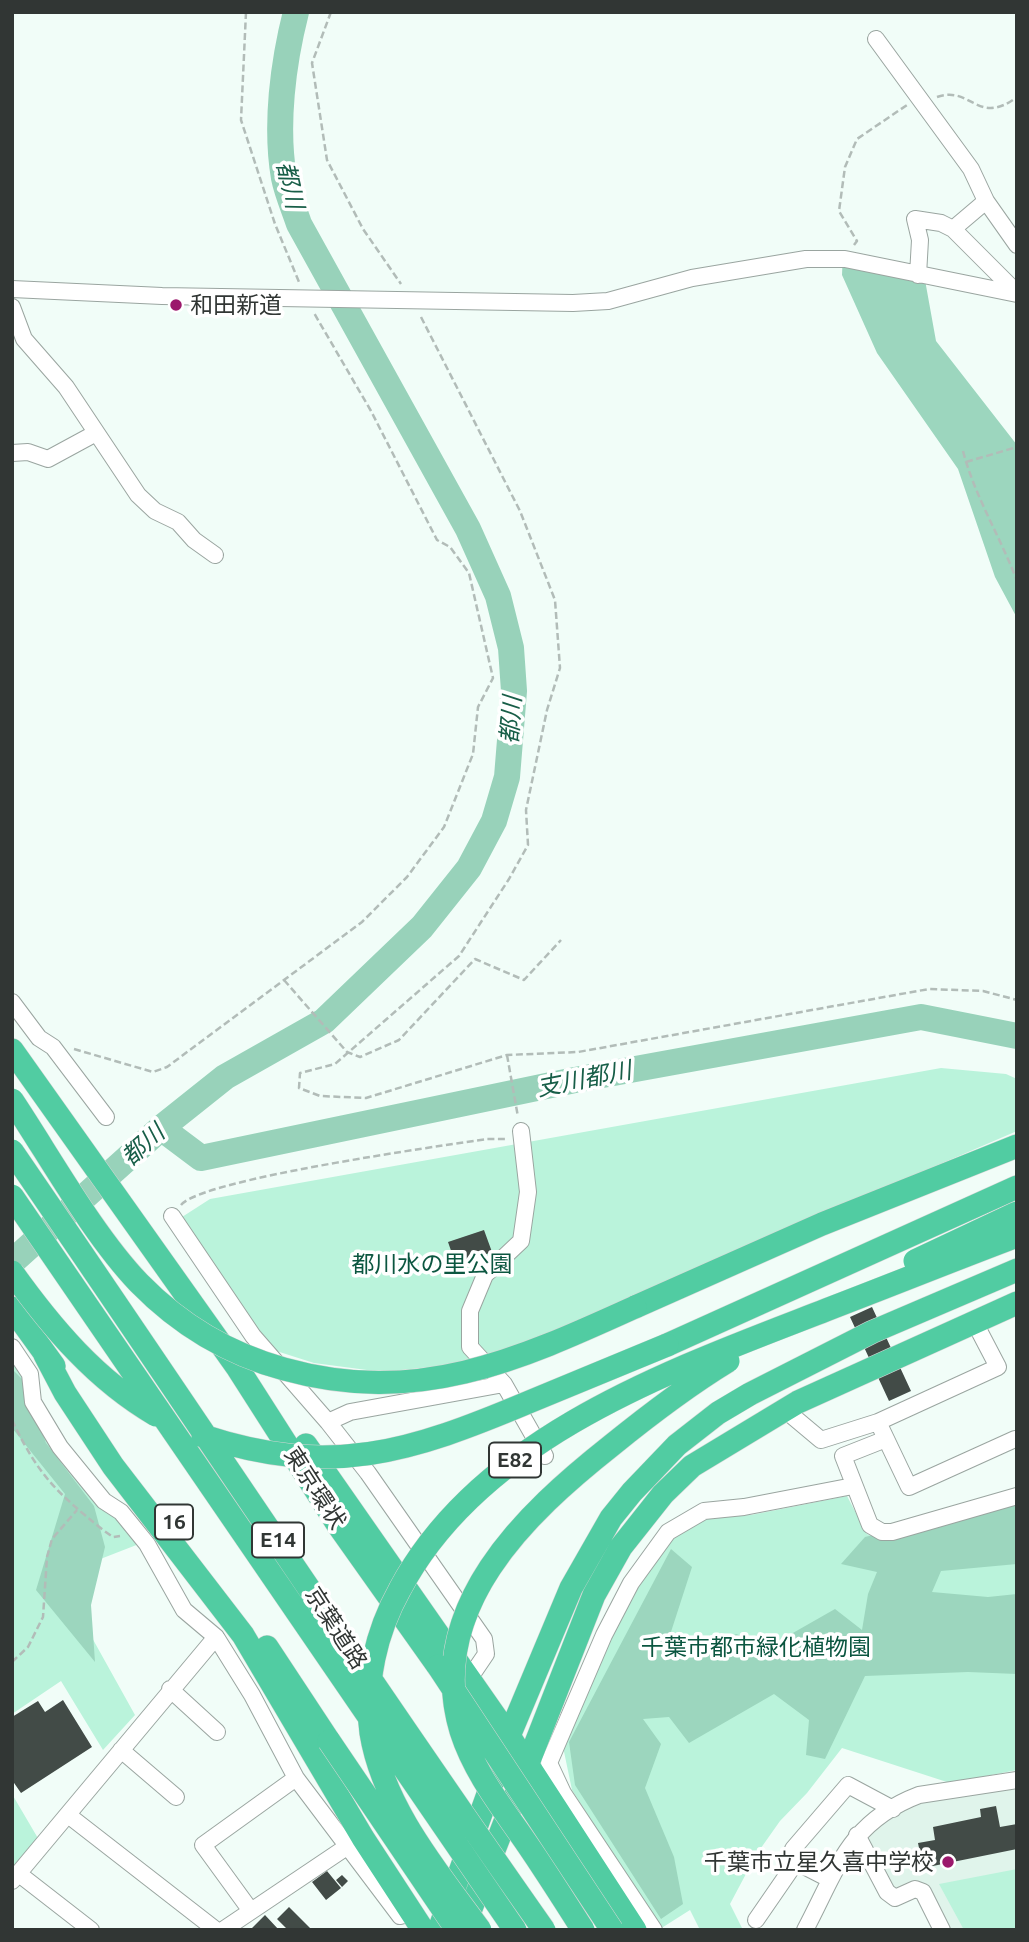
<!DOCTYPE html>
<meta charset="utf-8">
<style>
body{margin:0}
#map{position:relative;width:1029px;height:1942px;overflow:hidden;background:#f1fdf8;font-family:Ubuntu,sans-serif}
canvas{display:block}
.frame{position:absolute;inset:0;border:14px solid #313634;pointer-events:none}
</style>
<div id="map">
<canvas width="1029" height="1942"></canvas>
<div class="frame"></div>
</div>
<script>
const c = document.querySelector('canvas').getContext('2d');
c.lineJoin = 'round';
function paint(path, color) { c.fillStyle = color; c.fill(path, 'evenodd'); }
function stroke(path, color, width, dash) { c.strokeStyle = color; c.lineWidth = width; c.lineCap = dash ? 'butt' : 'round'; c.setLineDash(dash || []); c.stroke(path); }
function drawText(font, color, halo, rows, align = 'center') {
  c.font = font + ' Ubuntu,"Noto Sans JP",sans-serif'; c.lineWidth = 7; c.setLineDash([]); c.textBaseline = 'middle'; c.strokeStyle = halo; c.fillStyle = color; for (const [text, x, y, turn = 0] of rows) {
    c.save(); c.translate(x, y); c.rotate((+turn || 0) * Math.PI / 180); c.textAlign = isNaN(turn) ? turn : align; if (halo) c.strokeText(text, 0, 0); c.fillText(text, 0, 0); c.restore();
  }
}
paint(new Path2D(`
 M1017,1787v143h-68l-23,-45 -25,6 -8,-5 -26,-45 5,-11 22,-16 23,-12z`), '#e0f4eb');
paint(new Path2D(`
 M941,1068l65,6 11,5v52l-501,216 -66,18 -68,7 -68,-9 -47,-15 -85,-131 28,-18z
 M12,1358l59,111 68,75 -54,21 -24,17 74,133 -32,35 -42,-69 -49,33z
 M847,1496l20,38 16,7 134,-34v263l-67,13 -108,-35 -35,45 -27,28 -24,34 -26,49 13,26h-43l-10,-20 -30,19 -88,-139 -10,-48 77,-161 36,-45 34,-19 42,-2z
 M12,1794l27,46 -27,32z
 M1017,1869v61h-53l-25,-46z`), '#baf3db');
paint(new Path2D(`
 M843,251l82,29 11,61 81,104v173l-22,-41 -37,-108 -81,-116 -35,-78z
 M12,1369l10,10 24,64 48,63 11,41 -14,58 4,57 -59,-72 29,-96 -53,-66z
 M1017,1499v65l-76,7 -9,21 56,5 29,-3v80l-49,-2 -103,4 -40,83 -19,-4 3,-35 -35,-26 -85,49 -20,-26 -26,2 18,25 -16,44 29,69 9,47 -22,15 -86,-134 -6,-43 102,-193 21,18 -23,71 24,18 20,-7 23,-15 34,12 65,-37 27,21 6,-36 9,-22 -36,-8 24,-27z`), '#9cd6be');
stroke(new Path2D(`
 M161,1128l40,30 374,-78 346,-63 96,19
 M12,1262l149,-134 64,-51 99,-56 98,-94 47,-59 25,-47 13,-44 7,-86 -3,-43 -13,-52 -30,-67 -169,-305c-5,-15 -12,-31 -15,-46 -9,-53 -1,-115 12,-166`), '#98d2ba', 26);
paint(new Path2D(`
 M484,1230l8,22 -36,13 -8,-23z
 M872,1307l39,84 -22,10 -39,-84z
 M63,1700l29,47 -71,46 -9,-13v-63l26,-16 7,11z
 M996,1806l4,21 17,-3v25l-94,19 -5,-25 17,-3 -2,-13 48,-10 -1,-8z
 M327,1871l14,17 -15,12 -14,-18z
 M342,1875l6,6 -6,6 -6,-7z
 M289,1907l23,23h-24l-11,-11z
 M265,1915l14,15h-29z`), '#424b47');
const minor = new Path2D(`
 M876,39l95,130 15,32 31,44
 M953,229l33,-28
 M918,275l2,-35 -5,-21 26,4 12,6 64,64
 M12,289l150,7 411,7 35,-2 84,-23 114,-19h39l172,35
 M12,307l12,32 42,48 72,108 17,16 23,11 16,18 21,15
 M12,453l16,-1 20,7 48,-26
 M12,1002l27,36 14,9 53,70
 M521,1131l7,61 -7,49 -36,34 -15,36v36l34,37 41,72
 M172,1216l81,120 75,86 40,51 116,166 2,15 -17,25
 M12,1347l18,27 3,28 27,45 44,54 17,11 26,32 37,66 32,27 36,58 44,83 104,138 11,-3
 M784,1409l37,31 57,-18 31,65 106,-48
 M328,1422l22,-10 154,-28
 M878,1422l120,-55 -23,-44
 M886,1439l-43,17 27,69 12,7h10l125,-36
 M170,1689l47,43
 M121,1750l55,47
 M68,1815l148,115
 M857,1835l30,57 8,6 20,-9 8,3 19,38
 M793,1849l55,-64 45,24
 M19,1874l72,56
 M12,1881l204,-244
 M251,1911l-48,-66 93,-67
 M756,1920l40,-58 33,17
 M223,1930l122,-82
 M654,1930l-91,-137 -14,-30 55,-128 27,-52 37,-51 36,-21 40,-4 109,-21
 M805,1930c32,-60 43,-108 114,-135l98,-15`);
const highway = new Path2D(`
 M12,1050l225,317 101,158 100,141
 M635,1307l187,-83 195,-78
 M12,1308l42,58
 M667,1345l350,-158
 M45,1355l20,38 48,73 130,169 120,203 60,92
 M306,1445l203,291 126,194
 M267,1647l62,94
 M463,1929l131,-334 27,-48 42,-53 29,-28 106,-64 219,-99
 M439,1930l70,-194 62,-148 40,-70 21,-26 45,-47 41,-32 32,-19 122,-62 145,-62`);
stroke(minor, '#9aa5a0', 18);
stroke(highway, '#d6d7d6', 24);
stroke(new Path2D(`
 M246,12l-5,108 34,104 24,58
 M331,12l-19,51 15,97 36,69 38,55
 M937,97c35,-12 40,30 80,0
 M854,245l3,-4 -18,-30 6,-44 12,-28 50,-34
 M421,317l99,194 35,89 5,68 -13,42 -21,100 2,35 -19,34 -50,77 -124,108 -35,9 -1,15 21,8 46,2 141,-43 71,-3 351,-63 54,2 34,9
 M963,451c12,46 37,85 54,130
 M966,462l51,-15
 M284,980l63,72 13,5 39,-17 76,-81 49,21 37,-40
 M74,1049l79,23 14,-5 195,-145 45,-45 37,-50 29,-73 5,-47 15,-29 -24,-105 -19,-26 -13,-7 -66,-129 -57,-98
 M507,1055l11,62
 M181,1205c21,-26 259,-59 306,-66h21
 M12,1420c26,55 44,72 91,110l10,7 7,-1
 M12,1662l16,-15 15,-30 4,-60 5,-18 25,-29
 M12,1852l1,1`), '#b2bcb8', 2.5, [7, 3.5]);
stroke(minor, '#fff', 16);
stroke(highway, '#51cca2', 23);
const highwayBridge = new Path2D(`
 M12,1100c38,57 81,135 127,183 40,41 90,71 145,86 133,37 232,-8 351,-62
 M12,1151c178,259 351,522 532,779
 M12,1196l503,734
 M915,1261l102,-48
 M12,1272c40,56 84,108 144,143
 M203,1436c128,42 207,16 326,-34 46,-19 92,-38 138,-57
 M438,1666l174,264
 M329,1741l128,189
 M480,1930c-43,-59 -97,-123 -109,-197 -7,-50 5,-101 29,-144 81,-153 274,-220 426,-279 63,-24 127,-50 191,-74
 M583,1930c-19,-30 -38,-60 -58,-89 -24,-35 -51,-69 -64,-110 -37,-123 65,-218 151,-286 37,-30 75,-59 116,-84`);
stroke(highwayBridge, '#d6d7d6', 24, []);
stroke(highwayBridge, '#51cca2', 23);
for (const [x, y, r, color] of [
 [176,305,7,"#9b186c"],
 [948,1862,7,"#9b186c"]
]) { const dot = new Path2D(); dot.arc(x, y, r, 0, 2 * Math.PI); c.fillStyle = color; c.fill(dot); stroke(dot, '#fff', 2.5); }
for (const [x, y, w] of [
 [515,1460,52],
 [174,1522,38],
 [278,1540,52]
]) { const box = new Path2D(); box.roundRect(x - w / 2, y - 17.5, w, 35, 5); c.fillStyle = '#fff'; c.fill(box); stroke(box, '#313634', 2); }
drawText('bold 21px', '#313634', null, [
 ["E82",515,1460],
 ["16",174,1522],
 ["E14",278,1540]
]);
drawText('23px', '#313634', '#fff', [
 ["和田新道",190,305],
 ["千葉市立星久喜中学校",934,1862,"right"]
], 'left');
drawText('23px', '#0b5640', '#fff', [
 ["都川水の里公園",432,1264],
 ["千葉市都市緑化植物園",756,1647]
]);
drawText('23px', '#313634', '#fff', [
 ["東京環状",315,1488,57],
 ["京葉道路",336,1628,57]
]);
drawText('italic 24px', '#185e48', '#fff', [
 ["都川",290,185,77],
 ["都川",511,720,-86],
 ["支川都川",584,1079,-11],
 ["都川",143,1145,-42]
]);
</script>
